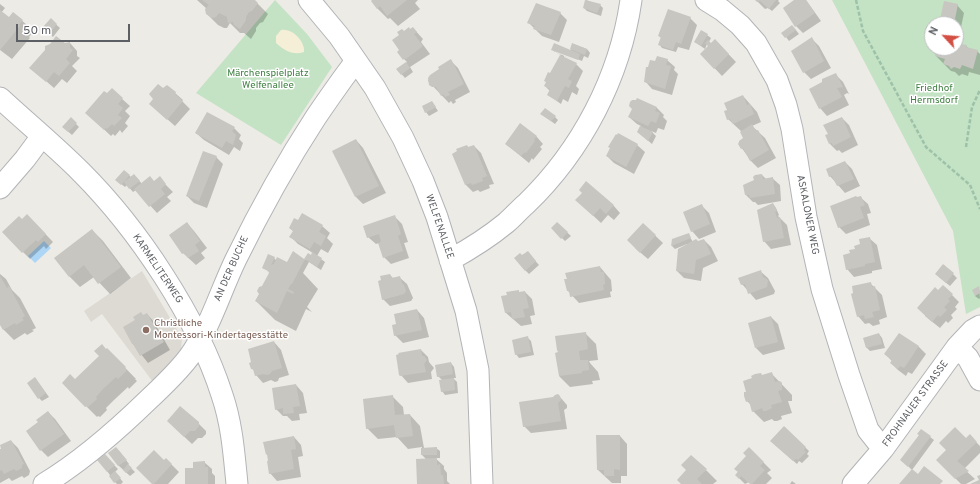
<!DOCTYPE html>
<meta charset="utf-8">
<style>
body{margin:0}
#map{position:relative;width:980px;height:484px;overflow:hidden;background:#edebe5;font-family:Overpass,sans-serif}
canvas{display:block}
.north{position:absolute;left:924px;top:16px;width:40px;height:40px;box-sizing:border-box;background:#fff;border:1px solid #bebfc1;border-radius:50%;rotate:296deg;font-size:11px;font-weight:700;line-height:16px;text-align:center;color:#5c5f63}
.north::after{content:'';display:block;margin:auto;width:14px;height:18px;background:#d44f43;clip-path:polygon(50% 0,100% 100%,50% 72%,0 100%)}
.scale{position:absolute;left:16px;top:24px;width:114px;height:18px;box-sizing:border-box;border:2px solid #5c5f63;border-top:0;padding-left:5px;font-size:12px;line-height:14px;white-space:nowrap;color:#5c5f63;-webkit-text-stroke:3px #fff;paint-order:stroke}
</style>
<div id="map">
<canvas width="980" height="484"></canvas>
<div class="north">N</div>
<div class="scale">50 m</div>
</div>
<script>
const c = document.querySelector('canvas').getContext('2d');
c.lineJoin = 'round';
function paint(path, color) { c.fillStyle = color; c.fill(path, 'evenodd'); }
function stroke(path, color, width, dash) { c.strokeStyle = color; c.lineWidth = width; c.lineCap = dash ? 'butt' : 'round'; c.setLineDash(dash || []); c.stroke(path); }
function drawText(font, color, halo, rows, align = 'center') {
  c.font = font + ' Overpass,sans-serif'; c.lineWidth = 3; c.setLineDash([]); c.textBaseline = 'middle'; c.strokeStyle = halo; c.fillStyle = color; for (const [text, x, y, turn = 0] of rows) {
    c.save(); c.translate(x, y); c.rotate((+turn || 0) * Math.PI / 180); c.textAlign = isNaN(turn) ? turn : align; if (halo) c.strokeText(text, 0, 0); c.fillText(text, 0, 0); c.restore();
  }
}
paint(new Path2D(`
 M142,271l40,67 -1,11 -28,33 -51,-68 -11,8 -7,-11z`), '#dddad3');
paint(new Path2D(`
 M275,0l32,34 25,33 -51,78 -85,-52z
 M832,0h148v307l-14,7 -13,-83zM932,24h24v24h-24z`), '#c4e2c4');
paint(new Path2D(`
 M281,30c11,-2 24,11 23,22 -11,4 -20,-2 -28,-9v-7z`), '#f6efd7');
paint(new Path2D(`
 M44,241l7,7 -16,15 -7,-7z`), '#add5f5');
paint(new Path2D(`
 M197,0h57l14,14 -5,8 -3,1 -4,5v3l-5,8 -7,-6h-4l-10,-10 -3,5h-3l-6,-3 -11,-11v-5z
 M374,0h44l-3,3 5,6 -22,17 -8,-8 -2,1 -11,-11z
 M586,0l14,5 3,3 -2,8 -14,-5 -3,-3z
 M756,0h23l-1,1 2,2 -8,8 -4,-3 -3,1z
 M796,0h10l15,21 -18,12 -7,-7z
 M0,4l5,4 -4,5 8,6 4,-6 21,18 -5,6 1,1 -18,21 -12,-9z
 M957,5l7,8 -5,24h-3v-13h-16z
 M560,13l7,7 -8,22 -17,-6 -13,-13z
 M690,18l7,7 -8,25 -11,-3 -2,5 -14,-4 -3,-4 2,-6 -2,-2z
 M51,20l9,8 -7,9 -6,-6z
 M413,28l10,11 -2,3 9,12 -20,13 3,5 -8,6 -7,-8 9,-8 -3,-3 7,-29z
 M795,29l4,5 -10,7 -3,-4z
 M707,35l4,3 -2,4 2,2 4,-4 21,22 -14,14 -21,-22 8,-8 -2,-2 -2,5 -10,-7z
 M812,39l7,7 12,22 -20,11 -7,-7z
 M70,43l7,8v5l3,2 -8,8 5,5 -10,12 -5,-4 -8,9 -23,-20 19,-23z
 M573,44l14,5 3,4 -2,5 -4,-2 -2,5 -27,-11v2l-3,-3 18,2z
 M956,45l3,3 7,-2 3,3 8,2 3,3v21l-11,-3 -1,4 -6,-2 -3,2 -4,-4 -4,-1 -15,-15 2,-8h18z
 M555,52l26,11 -17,-7v2l12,6 7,7 -7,15 3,3 -2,6 -5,-3 -4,10 -5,-3 -2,5 -13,-9 2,-4 -5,-5 16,-31z
 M667,60l8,7 -1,3 4,4 -6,21 -20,-6 -7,-8 4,-13 7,-6z
 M451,61l7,7 12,24 -15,8 1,2 -3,2 -2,-3 -2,2 -21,-22 2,-4z
 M835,74l8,8 6,12 -2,-1 -3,2 5,10 -22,11 -7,-8z
 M167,86l16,14 -1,1 8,8 -15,17 -17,-15 5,-21z
 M112,90l18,16 -5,5 5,5 -5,7 3,3 -6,7 -2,-3 -5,6 -2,-2 -2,2 -17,-16 13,-25z
 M743,96l14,16 4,10 -9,4 13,12 11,20 -18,10 -7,-7 -12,-17 6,-6 -3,-6 -14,-13v-9z
 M637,99l20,9 7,7 -1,2 4,4 -3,9 -6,-2 -2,5 -5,-2 5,5 -4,8 -14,-12 3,-6 -4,-2 -8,-7z
 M432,102l6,9 -9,5 -3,-4z
 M541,114l14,3 3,3 -3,4z
 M842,118l7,7 9,20 -16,8 -3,-3 -2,1 -7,-7 -1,-10z
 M71,119l8,8 -7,8 -9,-8z
 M234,128l7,7 -2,4 4,4 -3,8 -6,-4 -5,8 -25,-15 -8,-7z
 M536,136l7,8 -3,3 2,2 -9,11 -1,-2 -3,5 -23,-19z
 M356,140l7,8 23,45 -23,11 -7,-7 -22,-45z
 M637,145l8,7 -11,22 -20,-11 -7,-7z
 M467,146l2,2 5,-2 7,7 13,31 -5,1 1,3 -10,4 -2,-2 -5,2 -7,-7z
 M216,157l7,7 -16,44 -13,-5 -7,-7z
 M845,162l7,7 8,17 -15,7 -15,-17z
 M124,171l7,6 6,1 5,6 13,-2 4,-4 14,14 -6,5 4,4 -14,12 -21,-23 -3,2 -6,-7 -2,2 -5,-4z
 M762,175l4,4 6,-1 8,7 1,16 -23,4 -3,-3h-2l-7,-7 9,-15z
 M860,197l8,7 3,9 -4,1 3,11 -24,9 -7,-7z
 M773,204l3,4 3,7 -1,1 9,9 4,20 -20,4 -7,-8z
 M613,205l7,8 -6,7 -6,-5 -7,8 -17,-16z
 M701,205l8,8 7,19 -17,7 -7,-8z
 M303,215l19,11 8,7 -3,5 6,6 -5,9 -7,-4 -4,7 8,6 -4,8 -12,-8 -6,11 15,16 -11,18 5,5 -6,-3 -10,22 -21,-11 -19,-19 14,-29 -4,-1 6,2 -9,-5 11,-10 3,3 10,3 6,-12 12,8 3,-6 3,2 2,-3 -15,-9 -7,-7 3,-5 -4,-4 9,-6z
 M394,216l8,8 6,18 -4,1 5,15 -18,6 -7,-7 -5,-14 -3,1 -8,-7z
 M34,222l19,20 -7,7 -2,-3 -14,13 -26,-26z
 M187,223l7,8 13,17 -6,5 4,5 -9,7 -13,-12z
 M557,223l14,13 -6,5 -13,-13z
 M643,224l20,19 -15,16 -13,-11z
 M92,230l11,11 28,37 -21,16 -16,-17 -14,10 -10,-10 -15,-19z
 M688,234l5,8h5l6,-2 7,7 7,14 -15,7 -2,13 -17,-3 -7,-7 11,-26 -1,-1 -12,5 -3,-3 1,-6z
 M869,238l8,7 5,24 -10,2v2l-18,4 -7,-8 4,-15z
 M531,256l8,9 -10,9 -4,-4z
 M944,265l13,13 -7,8 -11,-9z
 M600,267l11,13 1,11 -2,1 1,5 -32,6 -11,-12z
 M760,271l8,7 7,13 -1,3 -18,6 -14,-16z
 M0,274l6,5 6,11 8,8 16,30 -4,2 2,1 -7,4 -2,-2 -11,7 -11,-11 -3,-6z
 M390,275l3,3 6,-1 8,7 6,14 -2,3 -21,5 -7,-7z
 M870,283l12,12 5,22 -8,3 1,4 -7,2 -4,-3 -4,1 -7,-8z
 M943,286l16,16 -4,5 2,2 -6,6 2,3 -5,5 -2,-2 -6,7 -15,-12 13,-24z
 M979,288l1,10 -1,1 -4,-3z
 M518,291l2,2 5,-1 7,7 3,16 -5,1 2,8 -11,2 -15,-13 2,-17z
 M417,310l7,8 5,19 -26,6 -8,-8 2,-10z
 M147,314l7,8 16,28 -22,13 -15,-19 11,-28z
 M771,317l7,7 7,25 -22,6 -7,-7z
 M585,333l11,11 2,16 -9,1 1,2 8,9 2,8 -8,1 1,3 -23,3 -11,-11 1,-23z
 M879,334l3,4 3,10 -15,3 -3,-3 -3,-10z
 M899,334l20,13 7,7 -14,20 -4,-2 -2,4 -8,-6 -7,-7 1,-2 -7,-7z
 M528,338l3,3 3,14 -15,3 -3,-4z
 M274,342l7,8 8,25 -10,3 -1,3 -3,1 -4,-2 -8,3 -7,-8 -1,-4 -3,-2z
 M107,349l29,30h-1l2,2 -8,8 -1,-2 -14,13 -8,8 1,2 -7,7 -2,-1 -1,1 -34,-34 12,-2z
 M421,350l7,7 1,5 5,6 -3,4 1,7 -24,4 -8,-9z
 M451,363l3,4 2,11h-3l4,4 1,11 -13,2 -3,-4v-11l-4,-4z
 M771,373l21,22v6h-4l4,12 -11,3 1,3 -5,2h-3l-2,-2 -8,3 -11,-11 -2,-6 -4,-4v-9l15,-16z
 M35,378l14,19 -7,4 -3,-3z
 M296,385l7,8 4,20 -8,1 1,6 -8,1 -5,-5h-4l-7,-7z
 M392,396l11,11 1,8h6l10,11 4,22h12l4,3v7h-5l9,8v3l3,4v8l3,3h-32l8,-25 -4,-4v-8l-14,2 -11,-12 -19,2 -11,-11z
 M560,397l7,8v3l-3,2 3,19 -36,4 -7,-7z
 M48,412l7,7 16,22 -23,16 -7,-7 -1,-27z
 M198,423l8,8v3l-4,4h-4l-6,6 -17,-16z
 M784,427l25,24 -2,3 2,2 -7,7 -3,-2 -2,3 -23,-20z
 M921,430l13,10 -22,30 -7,-7 15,-28z
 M597,436h23l7,8v32h-6v7h-9l-14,-13z
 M970,436l10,10v7l-16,16 11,10 -9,5h-5l-24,-24z
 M294,437l7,8 2,11 -5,1 3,20 -24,4 -7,-8 -2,-17 -1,-2z
 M11,441l7,7 12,23 -1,4 -5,3 -2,-2 -10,5 -3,-3 -9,5v-32z
 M749,448l22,22 -4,3 5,5 -6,6h-15l-2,-2 -4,2 -9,-9 11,-19z
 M119,451l10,13 -1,1 7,7 -5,4 -11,-10 -10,-13z
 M108,459l10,10 -3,3 8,10 -2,2h-4l-2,-2 -16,-22z
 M166,459l13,13 -11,12h-15z
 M204,462l8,7v4l3,3v8h-28l7,-15z
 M706,470l11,11 -4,3h-31z
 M792,481l4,3h-6z`), '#0003');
paint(new Path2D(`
 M202,0h53l3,3 -6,8 -3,1 -3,5v3l-6,9 -6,-4 -1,-3 -5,1 -1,-6 -8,-4 -3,4 -4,1 -6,-4 -1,-5 4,-4z
 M372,0h35l-20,16 -7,-10 -3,3 -6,-8z
 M585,0l16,4 -4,9 -14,-5z
 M755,0h21l-7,9 -9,-8 -3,1z
 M794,0h12l9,13 -20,14 -12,-19z
 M944,1l14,3 -4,20h-15z
 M536,3l25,9 -10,23 -18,-6 2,-3 -8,-3z
 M668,9l23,8 -10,27 -5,-2 -3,8 -15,-5 3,-8 -3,-1z
 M0,10l9,7 4,-5 10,8 -4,5 1,1 -20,24z
 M51,18l6,6 -8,10 -7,-6z
 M792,25l4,5 -11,8 -4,-5z
 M409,27l1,2 3,-2 4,5 -3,2 9,12 -17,13 -1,-1 -2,2 -6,-8 2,-2 -7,-10 7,-5 -2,-3 5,-3 2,2z
 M701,30l7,4 -7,12 -7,-4z
 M56,36l9,7 5,-1v6l3,2 -7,9 4,4 -11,13 -5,-4 -8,10 -17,-14 16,-18v-4l5,-2z
 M812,37l12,24 -21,12 -12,-22z
 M715,39l14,15 -15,15 -14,-15 8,-8 -3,-3 3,-3 3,3z
 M554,43l26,11 -2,6 -27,-10z
 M572,43l15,6 -2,6 -15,-6z
 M961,44l6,1 -1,2 12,3 -5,19 -11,-4 -2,4 -6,-2 -3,2 -2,-3 -6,-2 2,-5 -10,-3 2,-8h19v-1h2l1,-2z
 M560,55l17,8 -9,16 4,2 -3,7 -4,-2 -8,15 -10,-6 3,-6 -6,-3 2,-4 -2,-1 4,-9 2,1z
 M657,56l11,3 -2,6 5,1 -6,23 -21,-7 2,-15h2l2,-7 5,1z
 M451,59l13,25 -16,8 2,3 -5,2 -2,-3 -2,2 -5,-9h-4l-3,-2 -1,-7 2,-3 9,-6 -1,-2z
 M406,62l4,6 -9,7 -5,-6z
 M836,73l7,14 -6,1 5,9 -23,12 -10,-20 13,-7v-3z
 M158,84l5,4 4,-3 9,7 -1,2 8,7 -16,19 -18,-16 4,-5 -4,-5z
 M112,88l11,10 -5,6 5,4 -5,7 4,3 -8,8 -2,-2 -5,5 -2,-1 -1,2 -19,-17 19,-22 3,2z
 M743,95l4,10 3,-1 4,10 -21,10 -3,-5 -3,1 -3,-9 3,-1 -3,-7z
 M637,98l20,9 -2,4 5,2 -4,10 -5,-2 -3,5 -20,-9 4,-8 -3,-3 1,-4 2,-2h4z
 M432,101l4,6 -11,6 -3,-7z
 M545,108l11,8 -5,5 -11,-7z
 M207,112l28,15 -3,4 4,4 -3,10 -7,-4 -4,7 -27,-15z
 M71,117l6,6 -9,9 -6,-5z
 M842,117l9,20 -18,9 -1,-3 -3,1 -4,-9 3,-1 -5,-9z
 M520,123l17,13 -3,3 1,2 -9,12 -1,-1 -4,4 -16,-12z
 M752,124l4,7 2,-1 11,20 -19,11 -7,-13 -2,1 -3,-5 1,-2v-1l4,-3 -3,-6z
 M640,126l13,6 -5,9 -11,-9z
 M618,133l20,11 -12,23 -20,-11 4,-8 -2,-1 8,-13 1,1z
 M356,139l23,47 -24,11 -23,-46z
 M467,145l1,2 6,-2 13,31 -5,2 1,3 -11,4 -1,-2 -6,2 -13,-31 5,-3 -1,-2z
 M203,151l14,5 -18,45 -13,-5z
 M845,161l9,18 -17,7 -5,-10 -3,1 -3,-8z
 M124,170l6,5 -9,10 -6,-5z
 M134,174l6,7 -11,8 -5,-7z
 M762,174l1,5 10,-2 2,17 -25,4 -1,-3h-4l-2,-10 11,-5 -1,-3 2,-2z
 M150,176l4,5 6,-5 6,8 -5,5 4,5 -16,13 -15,-18z
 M586,181l28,24 -8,9 -6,-6 -7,8 -18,-16 7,-7 -3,-3z
 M856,196l1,1 4,-1 4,9 -5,2 4,11 -26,10 -8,-22z
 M773,203l4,8 -2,1 2,6 3,-1 4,21 -21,4 -6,-32z
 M702,204l8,20 -19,8 -8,-20z
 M302,213l21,12 -4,7 7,4 -5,10 -7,-4 -4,7 -21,-12 4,-6 -4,-3 5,-10 4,2z
 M27,214l19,20 -8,8 -2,-2 -14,13 -20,-21 17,-16 3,3z
 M395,215l6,19 -3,2 5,15 -20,7 -5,-15 3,-1 -2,-8 -12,4 -4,-12z
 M187,222l13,19 -5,4 4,6 -11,7 -4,-5 -2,1 -13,-19z
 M557,222l11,10 -7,7 -10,-11z
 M643,223l13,12 -16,18 -13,-13z
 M92,229l29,38 -23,17 -14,-19 -15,12 -15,-19z
 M689,233l2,5 -20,8 1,-7z
 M870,237l5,25 -10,2v2l-19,4 -3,-15 7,-2 -1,-3 6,-1 -1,-3 6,-2 -1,-5z
 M696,239l2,2 6,-2 7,15 -15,6 -2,14 -18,-3 2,-22z
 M293,251l11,8 4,-6 3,2 1,-3 10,6 -5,9 -12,-8 -13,25h-1l-3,5 6,3 -1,2 -6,-3 -10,22 -22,-12 4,-7 -2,-3 2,-4 3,-1 7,-13 -1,-2 -6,-3 6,-14 7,3 -4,8 3,-1 3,-7 10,5z
 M528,251l8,10 -11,10 -11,-13 6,-5 2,2z
 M943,264l11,9 -8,10 -11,-9z
 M600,266l1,6 3,-1 1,13 -2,1 1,5 -34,7 -1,-6h-2l-3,-12h3l-2,-6z
 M761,270l2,7 5,3 -1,7 -19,7 -3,-10 -4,1 -3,-7z
 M390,274l2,4 8,-2 2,7 2,2 2,6 -2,3 -22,6 -4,-19 3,-1 -1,-4z
 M0,276l7,12 2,-2 16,30 -3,2 2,2 -8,5 -1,-2 -12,7 -3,-5z
 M871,282l1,5 3,-1 5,24 -8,2 2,5 -9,2 -1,-4 -7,2 -6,-23 2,-1 -1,-7z
 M943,285l10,9 -5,5 2,2 -6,6 3,3 -7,7 -2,-2 -6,7 -15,-14 18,-21 3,3z
 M979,286l1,7 -5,3 -3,-6z
 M519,290v2l6,-1 4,17 -6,1 2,8 -13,2 -1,-7 -6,1 -4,-17 6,-1 -1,-3z
 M417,309l5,21 -28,6 -2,-11 4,-1 -2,-10z
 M141,312l2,3 4,-2 17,29 -24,14 -7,-12h-1l-9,-17 12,-7 -2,-3z
 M771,316l7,26 -23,6 -7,-25z
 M586,332l2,17 -9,2 1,9h8l1,10 -7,1v2l-23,3 -4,-23 3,-1 -1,-2 -2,-14z
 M879,333l3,11 -16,4 -3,-10z
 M899,333l20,13 -15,22 -4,-2 -2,3 -8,-6 2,-3 -8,-6z
 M528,336l3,16 -16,3 -3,-15z
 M274,341l8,27 -10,3 -2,3 -3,1 -4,-1 -8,2 -2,-7h-2l-2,-6 2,-1 -3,-13z
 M102,344l4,5 1,-1 19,19 -1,1 2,2 -9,9 -2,-2 -13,12 -7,8 1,2 -9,8 -1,-1 -2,1 -23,-24 8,-9 5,5 24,-23 -5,-5z
 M421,349l1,7h2l3,4 -3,4 2,8 -26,4 -1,-1 -3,-20 3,-1 -1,-1z
 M451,362l2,12 -16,3 -2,-12z
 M772,372l3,10 5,-1 2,2v7l-4,1 4,11 -11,3 1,3 -6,3h-3l-1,-3 -10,4 -3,-11 -3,1 -2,-6v-4h2l-3,-11 9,-3 -1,-2 4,-2 6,-1 1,2z
 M35,377l11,16 -8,6 -11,-16z
 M454,378l1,12 -14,2 -2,-12z
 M296,384l4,22 -7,1 1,6 -11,1v-6l-8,2 -3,-22z
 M558,394l2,2 1,4 -3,3 3,18 -38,6 -4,-25 34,-5 2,-2z
 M393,395l2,20 15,-1 3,22 -17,2 -2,-13 -28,4 -3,-30z
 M180,406l19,16v4l-4,5h-5l-6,6 -17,-16z
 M48,411l16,23 -24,17 -14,-20 12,-9 -2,-2z
 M784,426l22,21 -2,3 2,2 -8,8 -2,-1 -3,2 -23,-20z
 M955,427l11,11 4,-4 7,8 -20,19 12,10 -14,8 -19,-19 10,-10 -7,-7z
 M921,429l10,7 -23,31 -8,-7 19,-25 -2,-1z
 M596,435h24v35l-6,-1v7h-10v-6h-7z
 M294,436l2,13 -5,1 3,19 -25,5 -2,-13h1l-1,-7 -1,1 -3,-13z
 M11,440l13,24 -2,1v3l-6,3 -2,-2 -10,5 -2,-4 -2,1v-22h1l-1,-4z
 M116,447l11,13 -9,6 -10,-13z
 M437,447v8h-16v-7z
 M749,447l15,15 -4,4 5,4 -13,14h-2l-9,-8 -2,3 -4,-4 3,-3 -4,-3 12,-13 -3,-3z
 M154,450l10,10 2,-2 6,6 -18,20h-2l-16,-16z
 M105,454l10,11 -8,7 -10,-12z
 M691,455l16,14 -10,10 5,5h-21l-4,-4 9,-10 -5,-5z
 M437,458v7l3,-1 1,11h2l1,9h-27l-1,-25z
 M205,461v6h3v17h-23v-16h8v-6z
 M128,464l4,4 -6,5 -3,-3z
 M924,466l19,15 -3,3h-41l13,-15 6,5z
 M115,471l6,7 -7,5 -5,-7z
 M980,475v9h-10l9,-4 -2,-4z`), '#c8c6c1');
const minor = new Path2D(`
 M309,0l30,36 36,52 28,50 20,43 14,36 29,94 12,59 4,114
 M706,0l16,10 18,15 16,18 21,37 9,25 6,24 14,88 16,72 27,86 19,55 15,19
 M0,98c27,25 55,48 81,74 57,57 116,145 141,223 10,29 12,59 15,89
 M0,188l25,-29 17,-23
 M450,260c20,-11 39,-23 56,-37 7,-6 13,-13 20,-19 56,-54 94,-127 105,-204
 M957,347l11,11 12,22
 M44,484c38,-23 71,-52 103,-83 15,-14 30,-28 42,-44 21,-29 31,-65 47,-98 24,-49 50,-96 80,-142 13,-19 26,-38 40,-56
 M853,484l30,-35 74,-102 16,-17 7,-4`);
stroke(minor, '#b2b4b8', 23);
stroke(new Path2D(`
 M856,0l7,31 63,116 44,38 10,24
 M966,147l6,-40 8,-17`), '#9ec2a9', 2.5, [4, 2]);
stroke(minor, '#fff', 21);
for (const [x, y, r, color] of [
 [146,330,4,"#8d6e63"]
]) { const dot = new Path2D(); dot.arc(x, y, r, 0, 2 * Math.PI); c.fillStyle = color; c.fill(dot); stroke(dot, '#fff', 1.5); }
drawText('10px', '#3f7f42', '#fff', [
 ["Märchenspielplatz",268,74],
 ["Welfenallee",268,86],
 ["Friedhof",934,89],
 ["Hermsdorf",934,101]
]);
drawText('10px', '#5c5f63', '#fff', [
 ["ASKALONER WEG",807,215,79],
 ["WELFENALLEE",439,227,71],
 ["KARMELITERWEG",157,269,56],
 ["AN DER BUCHE",232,269,-66],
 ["FROHNAUER STRASSE",916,404,-54]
]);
drawText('10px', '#785e54', '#fff', [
 ["Christliche",154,324],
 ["Montessori-Kindertagesstätte",154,336]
], 'left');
</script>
